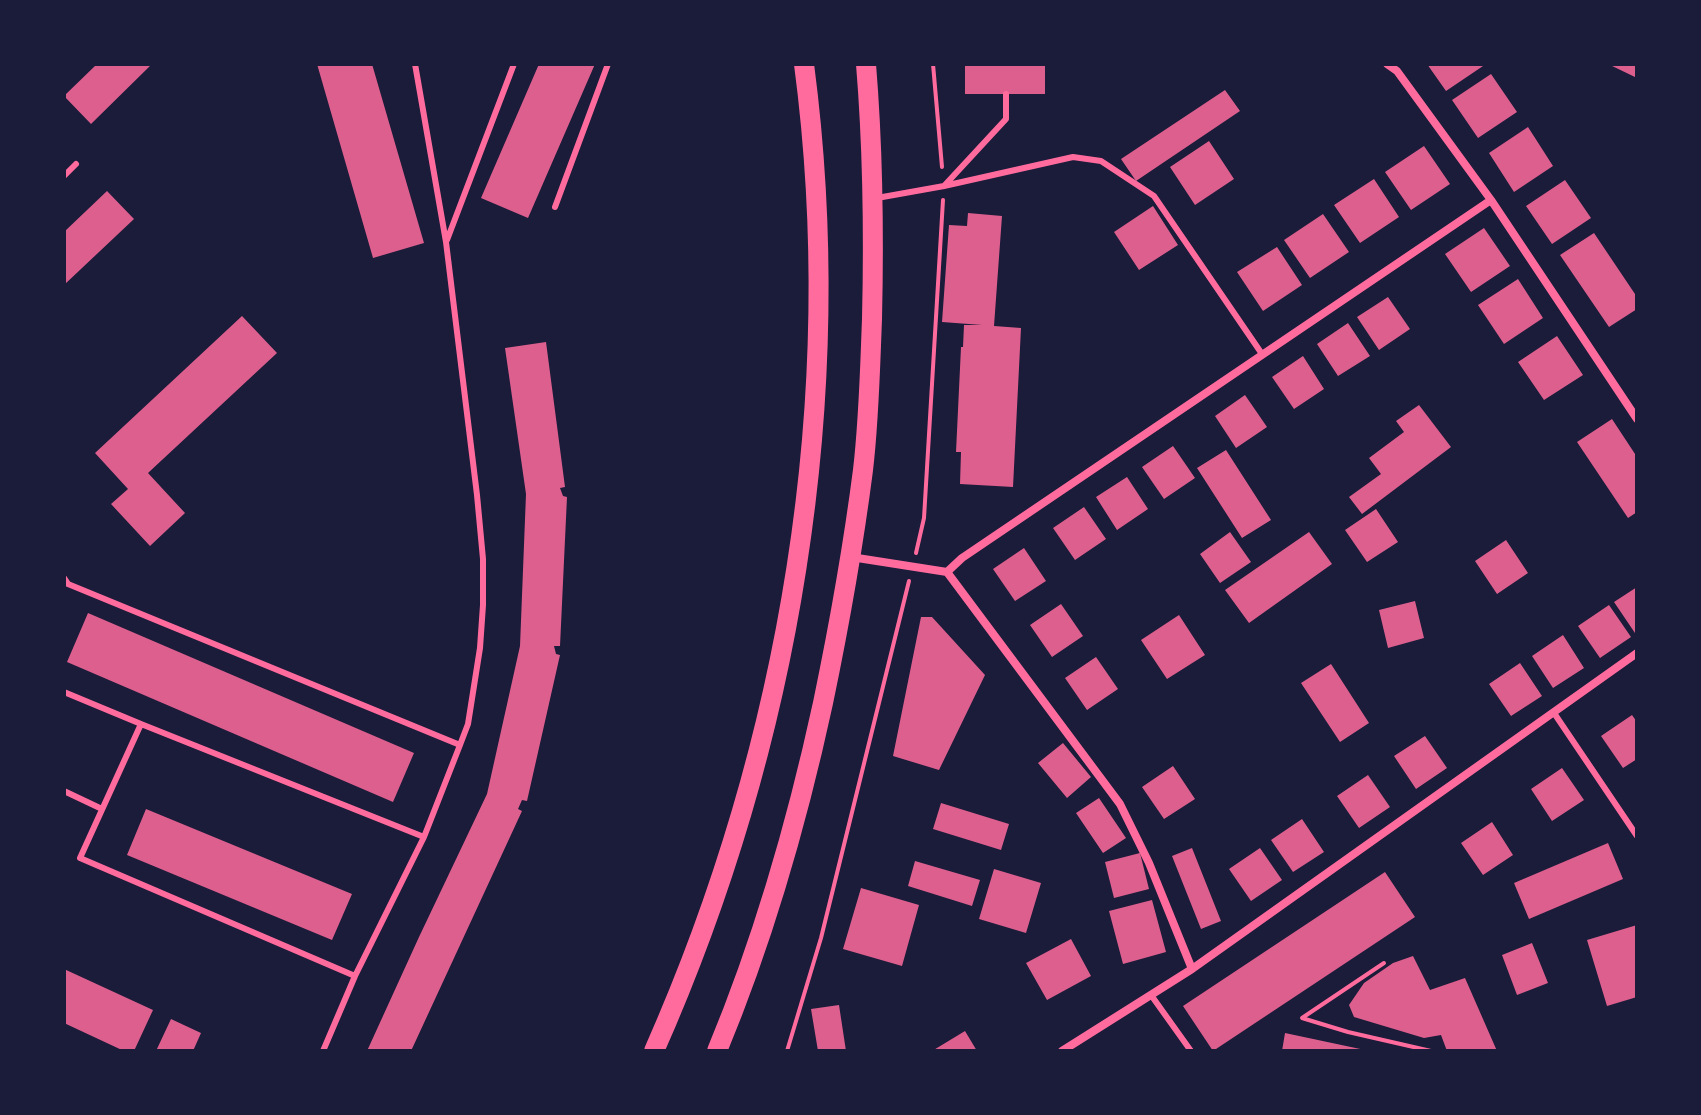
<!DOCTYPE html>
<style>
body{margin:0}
#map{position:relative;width:1701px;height:1115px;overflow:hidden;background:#1b1b3a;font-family:Montserrat,sans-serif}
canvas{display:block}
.frame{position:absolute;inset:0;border:66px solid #1b1b3a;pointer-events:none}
</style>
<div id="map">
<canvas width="1701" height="1115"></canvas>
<div class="frame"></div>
</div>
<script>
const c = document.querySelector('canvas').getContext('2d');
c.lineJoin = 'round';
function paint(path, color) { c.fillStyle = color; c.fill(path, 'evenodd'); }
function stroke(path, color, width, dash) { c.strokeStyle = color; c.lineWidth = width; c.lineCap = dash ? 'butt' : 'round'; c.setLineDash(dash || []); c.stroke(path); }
paint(new Path2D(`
 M97,64h55l-61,60 -27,-28z
 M317,64h55l52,179 -51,15z
 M539,64h56l-67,154 -47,-20z
 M965,64h80v30h-80z
 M1427,64h59l-40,27z
 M1608,64h29v14z
 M1491,74l26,38 -39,26 -26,-38z
 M1225,90l15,21 -104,70 -15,-22z
 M1528,127l25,39 -39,26 -25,-39z
 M1209,141l25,38 -39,26 -25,-38z
 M1424,146l26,38 -39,26 -26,-38z
 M1374,179l25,38 -39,26 -26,-38z
 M1565,180l26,38 -39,26 -26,-38z
 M107,191l27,28 -70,66v-53z
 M1153,206l25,39 -39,25 -25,-38z
 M968,213l34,3 -8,110 27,2 -8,159 -53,-3 1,-32h-5l5,-105h2l1,-22h18l-40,-3 7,-97 18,1z
 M1323,214l26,38 -39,26 -26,-38z
 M1484,228l26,38 -39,26 -26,-38z
 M1594,233l43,64v12l-28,18 -49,-72z
 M1277,247l25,38 -39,26 -26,-39z
 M1518,279l25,39 -39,26 -26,-39z
 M1388,297l22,32 -31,21 -22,-33z
 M242,316l35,37 -129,120 37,40 -35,33 -39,-42 17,-15 -33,-36z
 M1348,323l22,33 -32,20 -21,-32z
 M1557,336l26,39 -39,25 -26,-38z
 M546,342l19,145 -5,1 3,8 4,1 -7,149h-6l2,8 4,1 -33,146 -5,-1 -4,9 4,2 -111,240h-44l52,-114 68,-143 33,-148 6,-152 -21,-146z
 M1303,356l21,33 -30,20 -22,-32z
 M1245,395l22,32 -31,21 -21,-32z
 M1419,405l32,42 -89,67 -13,-17 32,-23 -12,-16 35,-26 -8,-11z
 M1612,419l25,38v55l-9,6 -51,-76z
 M1173,446l22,32 -31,21 -22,-32z
 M1226,450l45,70 -29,18 -45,-70z
 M1127,477l21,32 -31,21 -21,-33z
 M1084,507l22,32 -31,21 -22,-32z
 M1376,509l22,33 -31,20 -22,-32z
 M1230,532l21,30 -31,21 -20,-29z
 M1309,532l23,32 -83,59 -24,-33z
 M1506,540l22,33 -31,21 -22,-33z
 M1024,548l22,33 -31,20 -22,-32z
 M1637,587v49l-23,-34z
 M1415,601l9,37 -36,10 -9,-38z
 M1061,604l22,32 -31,21 -22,-32z
 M1609,605l22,32 -31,21 -22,-32z
 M88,613l326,140 -21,49 -326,-140z
 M1179,615l26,40 -38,24 -26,-39z
 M921,617h11l53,58 -46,95 -46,-14z
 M1563,635l21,33 -31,20 -21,-32z
 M1096,657l22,32 -31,21 -22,-32z
 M1520,663l22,33 -31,20 -22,-32z
 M1331,664l38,59 -29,19 -39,-59z
 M1632,715l5,7v37l-14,9 -22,-32z
 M1425,736l22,32 -31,21 -22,-33z
 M1063,743l28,34 -24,21 -29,-35z
 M1173,766l22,33 -31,20 -22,-32z
 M1562,768l22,32 -32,21 -21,-32z
 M1368,775l22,32 -31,21 -22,-32z
 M1099,798l27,40 -23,15 -27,-40z
 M941,803l68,21 -8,26 -68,-21z
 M146,809l206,85 -20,46 -205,-85z
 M1302,819l22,33 -31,20 -22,-32z
 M1492,822l21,33 -30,20 -22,-32z
 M1608,843l15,36 -94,40 -15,-36z
 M1192,848l29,73 -20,8 -29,-73z
 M1260,848l22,32 -31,21 -22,-32z
 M1140,853l9,36 -35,9 -9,-36z
 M915,861l65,19 -8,26 -64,-20z
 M994,869l47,14 -15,50 -47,-14z
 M1385,872l30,45 -202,134 -30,-45z
 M861,888l58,17 -17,61 -59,-17z
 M1152,900l14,52 -43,12 -14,-53z
 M1637,925v72l-30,9 -20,-66z
 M1071,939l20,37 -44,24 -21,-37z
 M1532,943l16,40 -31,12 -15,-40z
 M1413,956l17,34 35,-12 32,73h-50l-6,-16 -17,3 -70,-21 -5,-12 15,-22 29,-20z
 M64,969l89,41 -19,41h-10l-60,-28z
 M839,1005l7,46h-28l-7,-42z
 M171,1019l30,14 -8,18h-37z
 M965,1031l12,20h-45z
 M1285,1033l80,17v1h-83z`), '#dd5f8e');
stroke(new Path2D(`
 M933,64l9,103
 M916,553l8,-35 19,-318
 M1384,963l-82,55 46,14 83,19
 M787,1051l34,-113 88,-357`), '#ff6b9d', 4);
stroke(new Path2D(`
 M64,176l12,-12
 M944,186l62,-67v-25
 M877,198l67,-12 129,-29 28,4 53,35 108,158
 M555,207l53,-143
 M447,240l67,-176
 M64,578l4,6 392,161
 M64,692l77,32 -61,134 275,118
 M1554,713l83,123
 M141,724l283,113
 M64,791l38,18
 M1151,995l40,56
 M323,1051l32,-75 69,-139 36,-92 8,-21 12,-76 3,-43v-46l-6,-64 -31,-253 -31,-178`), '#ff6b9d', 6);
stroke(new Path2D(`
 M1387,64l10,7 94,129 146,219
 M851,557l96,15
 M1192,969l-43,-106 -29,-59 -173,-232 15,-14 529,-358
 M1062,1051l130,-82 445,-316`), '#ff6b9d', 8);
stroke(new Path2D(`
 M654,1051c136,-307 194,-653 150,-987
 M717,1051c47,-113 80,-228 106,-348 16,-77 30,-155 40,-233 6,-50 7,-101 9,-151 2,-85 1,-170 -6,-255`), '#ff6b9d', 20);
</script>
